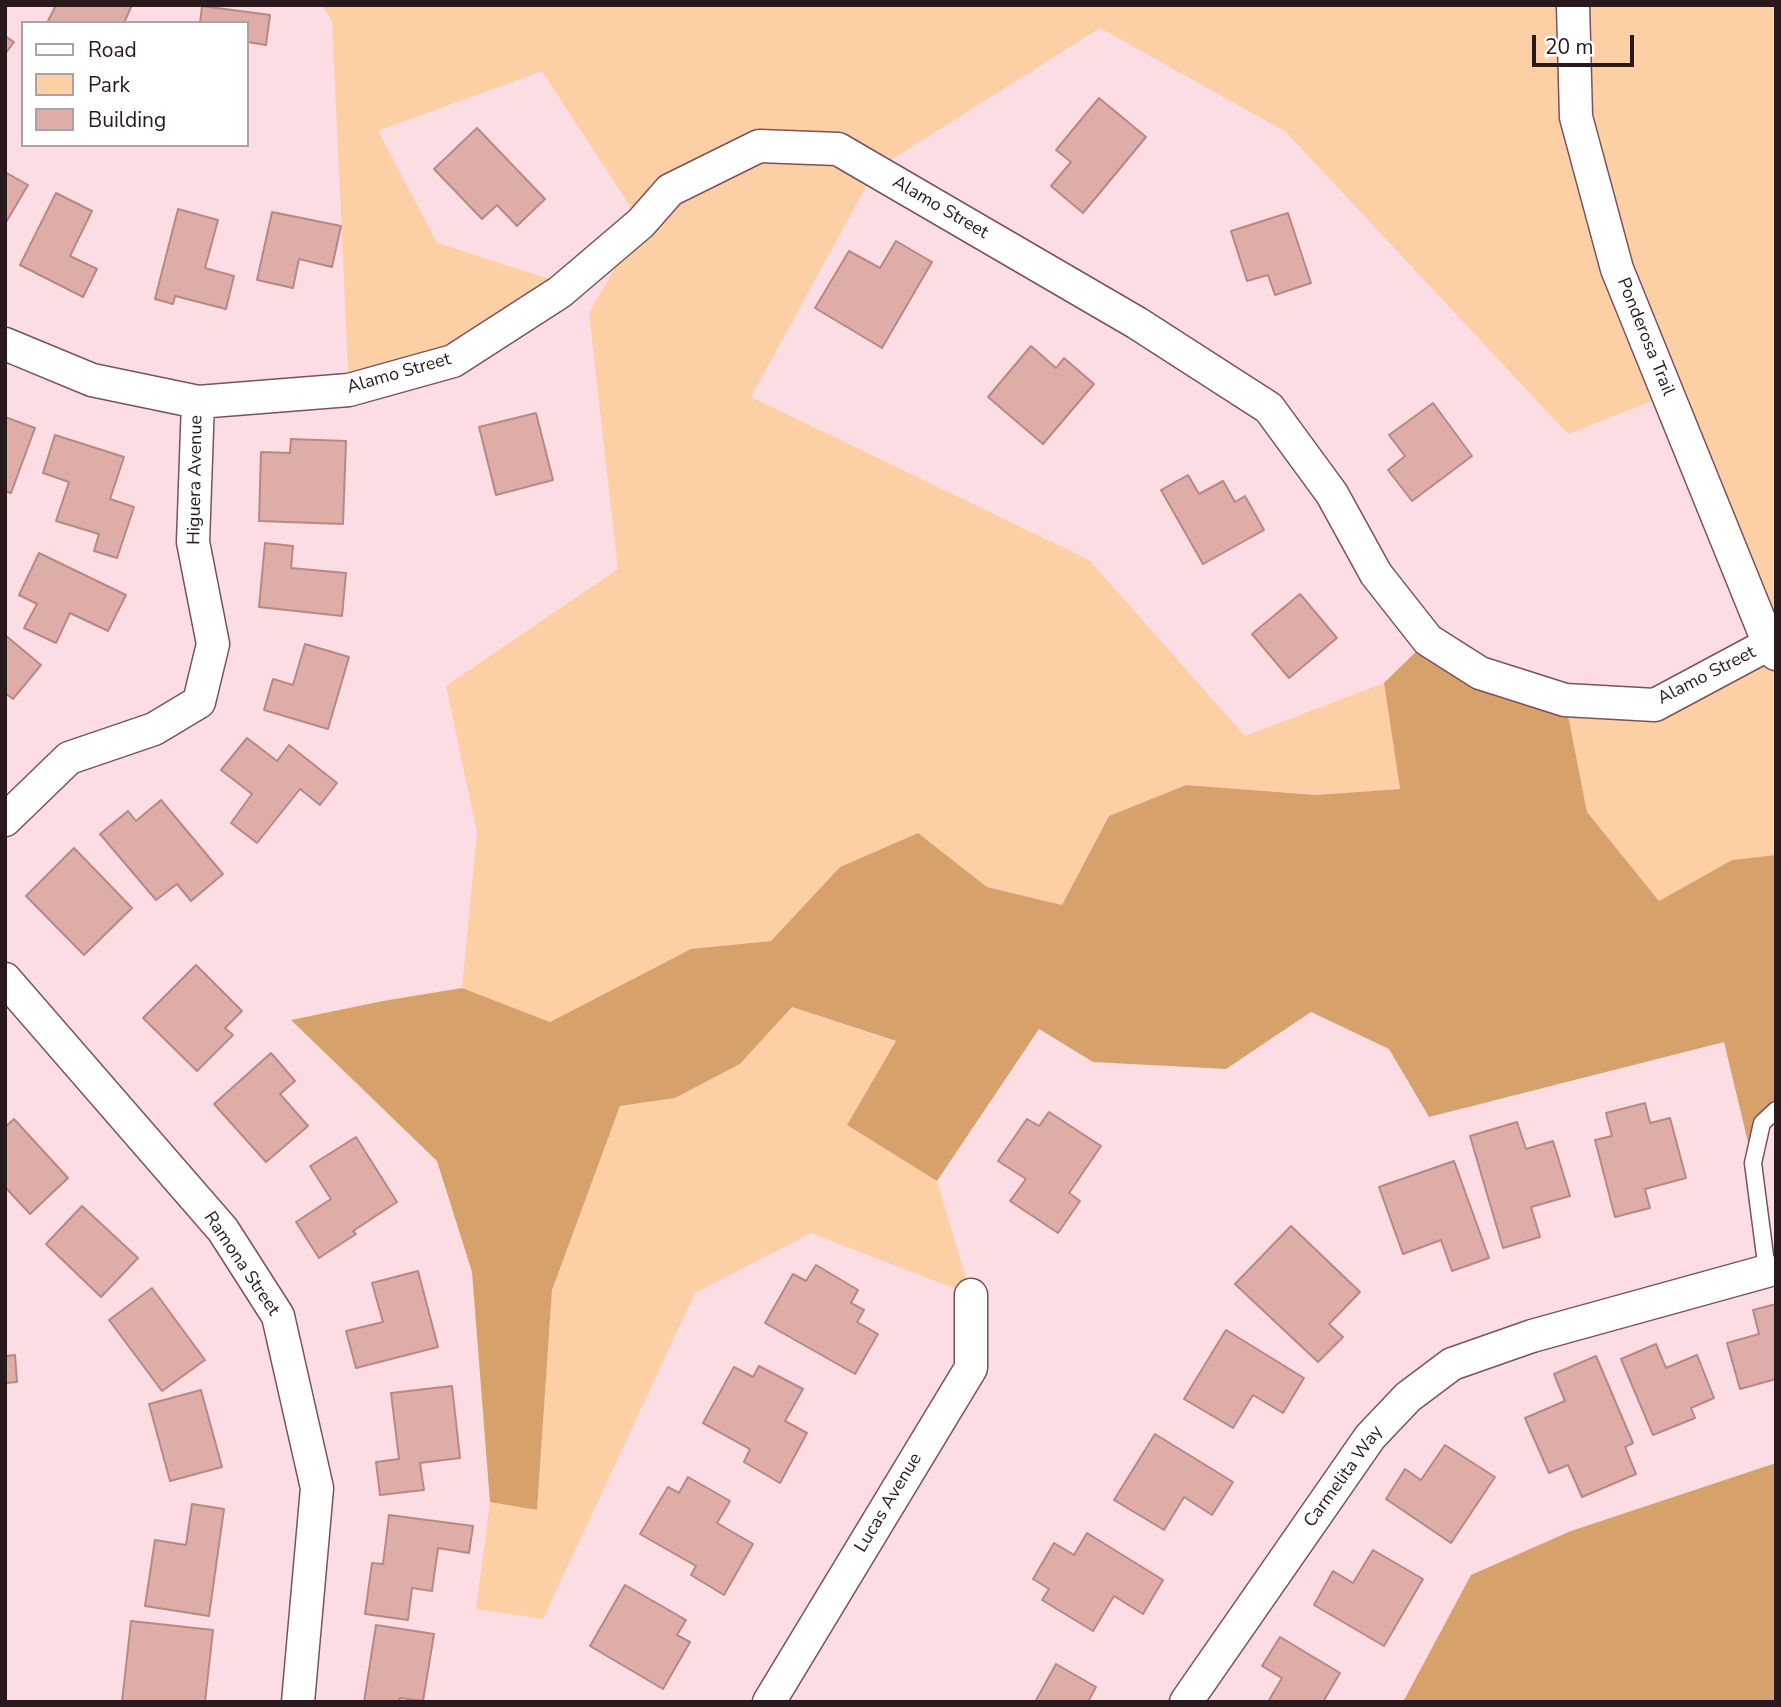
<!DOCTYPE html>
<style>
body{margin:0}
#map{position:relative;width:1781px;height:1707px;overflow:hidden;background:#fcdde3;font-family:"Nunito Sans",sans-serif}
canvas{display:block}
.frame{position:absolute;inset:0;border:7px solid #29181c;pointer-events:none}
.legend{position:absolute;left:21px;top:21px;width:228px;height:126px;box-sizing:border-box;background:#fff;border:2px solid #a9a3a4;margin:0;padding:9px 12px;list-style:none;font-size:21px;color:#29181c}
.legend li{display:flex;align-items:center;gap:14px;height:35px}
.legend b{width:35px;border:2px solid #a9a3a4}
.scale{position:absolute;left:1532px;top:35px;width:102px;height:32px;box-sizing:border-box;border:4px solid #29181c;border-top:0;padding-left:9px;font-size:21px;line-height:24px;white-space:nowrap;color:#29181c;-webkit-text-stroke:5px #fff;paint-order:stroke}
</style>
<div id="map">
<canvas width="1781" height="1707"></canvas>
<div class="frame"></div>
<ul class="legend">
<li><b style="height:9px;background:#fff"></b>Road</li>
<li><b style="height:19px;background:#fccfa5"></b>Park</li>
<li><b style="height:19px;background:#deada8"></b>Building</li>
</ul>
<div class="scale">20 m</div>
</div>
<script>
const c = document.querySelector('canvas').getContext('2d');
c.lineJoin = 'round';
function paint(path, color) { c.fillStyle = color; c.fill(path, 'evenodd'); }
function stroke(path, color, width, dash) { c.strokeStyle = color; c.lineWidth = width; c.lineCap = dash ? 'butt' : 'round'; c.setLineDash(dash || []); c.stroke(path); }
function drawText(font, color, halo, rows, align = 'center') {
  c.font = font + ' "Nunito Sans",sans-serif'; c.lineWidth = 5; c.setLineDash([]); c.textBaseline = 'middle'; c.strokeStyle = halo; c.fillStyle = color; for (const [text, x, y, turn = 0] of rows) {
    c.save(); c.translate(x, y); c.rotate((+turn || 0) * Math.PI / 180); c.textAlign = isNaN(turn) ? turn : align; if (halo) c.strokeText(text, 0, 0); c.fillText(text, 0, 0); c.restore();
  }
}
paint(new Path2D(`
 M322,5h1454v850l-44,5 -73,41 -72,-89 -22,-112 90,4 114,-60 -102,-249 -99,39 -282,-302 -186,-104 -225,142 -124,227 338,163 156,176 139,-53 16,106 -84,6 -130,-10 -77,31 -47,89 -75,-18 -69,-54 -78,34 -69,74 -80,8 -141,73 -88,-34 15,-155 -31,-147 172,-117 -29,-256 52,-90 -99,-152 -164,60 59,112 115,37 -99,81 -104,29 -17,-368z
 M792,1007l104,35 -48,83 89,56 34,114 -160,-62 -116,60 -152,326 -67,-10 14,-107 47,7 15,-220 68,-183 55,-8 65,-34z`), '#fccfa5');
paint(new Path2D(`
 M1428,640l137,60 22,112 72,89 73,-41 44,-5v255l-23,53 -29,-121 -295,75 -40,-68 -78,-37 -85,57 -133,-7 -54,-33 -102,152 -90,-56 49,-84 -104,-34 -52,57 -65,34 -55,8 -68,184 -15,220 -47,-8 -18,-230 -35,-111 -146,-141 92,-19 79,-13 88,34 141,-73 80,-8 69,-74 78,-34 69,54 75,18 47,-89 77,-31 130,10 84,-6 -16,-106z
 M1776,1463v239h-373l68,-127 100,-44z`), '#d7a16b');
const building = new Path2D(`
 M56,5h76l-8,18h-72l-4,-2z
 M202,6l68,9 -4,30 -19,-3v-19h-47z
 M5,36l9,6 -9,12z
 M1099,98l47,39 -63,76 -32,-27 20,-24 -15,-12z
 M477,128l68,71 -28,27 -20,-21 -15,14 -48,-50z
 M5,172l23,13 -23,39z
 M56,193l36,18 -22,45 27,13 -14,28 -63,-32z
 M178,209l40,11 -13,48 29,8 -8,33 -51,-13 -2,8 -18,-5z
 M272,212l69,14 -9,41 -33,-8 -6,29 -36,-8z
 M1288,213l23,70 -36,12 -7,-20 -21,6 -16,-50z
 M896,241l36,21 -50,86 -67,-40 34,-57 31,17z
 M1031,346l25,22 8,-10 30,26 -51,60 -55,-47z
 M1433,403l39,53 -60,45 -24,-31 17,-14 -16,-21z
 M536,413l17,67 -57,15 -17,-68z
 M5,417l30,11 -24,65 -6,-2z
 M55,435l69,22 -14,42 24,8 -17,51 -23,-7 5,-17 -43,-13 13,-39 -26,-9z
 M291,439l55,2 -3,83 -84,-3 2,-69 29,1z
 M1188,475l11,19 24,-13 12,21 10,-6 19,34 -61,34 -42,-74z
 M265,543l28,3 -2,22 55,5 -4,43 -83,-9z
 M39,553l87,42 -18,36 -38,-18 -14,30 -32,-15 13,-24 -18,-9z
 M1300,594l37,44 -48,40 -37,-44z
 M5,635l36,30 -28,34 -8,-6z
 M305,644l44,13 -21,72 -64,-19 9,-31 20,6z
 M247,738l30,23 12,-16 48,38 -17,22 -20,-16 -43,54 -26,-20 21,-29 -31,-24z
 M161,800l62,74 -32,27 -14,-17 -21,16 -56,-66 28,-23 8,10z
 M74,848l58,60 -48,47 -58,-59z
 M196,965l46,46 -17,17 8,7 -36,36 -54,-53z
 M271,1053l24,28 -15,13 28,32 -42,36 -52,-58z
 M1645,1103l5,20 20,-5 16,60 -41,11 5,19 -35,9 -20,-77 17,-4 -6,-23z
 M1049,1112l52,34 -32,47 11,8 -22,32 -48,-32 16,-22 -28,-18 29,-42 12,7z
 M14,1119l54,59 -38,36 -25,-27v-60z
 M1517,1122l9,27 27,-8 17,55 -39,11 9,30 -37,11 -33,-112z
 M356,1137l41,65 -44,29 3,3 -37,24 -23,-36 35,-23 -21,-33z
 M1454,1161l35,97 -37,13 -11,-31 -38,14 -24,-67z
 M82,1206l56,52 -37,39 -55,-53z
 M1291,1226l69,66 -31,32 14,13 -25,25 -83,-78z
 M816,1265l42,25 -7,13 13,7 -7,12 21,12 -23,40 -90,-51 28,-49 13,7z
 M418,1271l20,76 -82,21 -10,-37 37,-9 -11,-39z
 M152,1288l53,72 -43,31 -53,-71z
 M1776,1304v75l-36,10 -13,-46 32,-9 -6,-24z
 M1226,1330l78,48 -21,35 -30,-18 -20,33 -49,-29z
 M1656,1344l10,24 31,-13 17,43 -23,10 4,10 -42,17 -32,-76z
 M15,1355l2,27 -12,1v-27z
 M1596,1356l37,87 -8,4 11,27 -54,23 -14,-32 -19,8 -24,-55 40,-17 -11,-27z
 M759,1366l44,23 -18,32 22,12 -27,50 -36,-21 6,-13 -47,-26 31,-56 19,10z
 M452,1386l8,72 -40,5 4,27 -44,5 -4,-33 23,-3 -8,-66z
 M201,1390l21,77 -52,14 -21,-77z
 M1155,1434l78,48 -21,33 -28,-18 -20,33 -50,-30z
 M1445,1445l50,32 -44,66 -65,-44 19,-30 16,11z
 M688,1477l42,24 -13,22 36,21 -29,51 -33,-20 5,-9 -56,-32 28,-47 11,6z
 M192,1504l32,5 -15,107 -64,-10 10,-66 31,5z
 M389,1515l84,11 -4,27 -31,-5 -6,43 -20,-3 -4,32 -43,-6 7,-51 11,1z
 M1087,1533l76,47 -20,34 -29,-18 -21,35 -51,-31 7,-11 -16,-10 21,-36 20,12z
 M1373,1550l50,29 -39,67 -70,-41 19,-34 20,12z
 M625,1585l61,35 -9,15 13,7 -27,47 -73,-43z
 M131,1621l82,9 -8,72h-83z
 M376,1625l58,9 -11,67 -23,-3 -1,4h-35z
 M1280,1637l60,36 -17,29h-55l14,-24 -20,-12z
 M1056,1664l40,23 -8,15h-53z`);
paint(building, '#deada8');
stroke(building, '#b78884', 2);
const lane = new Path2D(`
 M1767,1271l-14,-108 9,-40 14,-13`);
const street = new Path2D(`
 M1573,5l3,112 41,152 152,375 7,10
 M5,344l87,36 106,22 151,-12 104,-29 107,-69 81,-69 29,-33 89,-44 79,3 299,174 132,85 63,86 44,80 52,66 52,33 85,27 90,5 114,-61
 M5,820l64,-62 85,-29 45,-27 14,-58 -20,-102 5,-140
 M5,979l218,251 55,86 39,172 -19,214
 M769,1702l202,-334v-73
 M1186,1702l184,-265 38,-40 44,-33 80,-28 235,-65`);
stroke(lane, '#7b515b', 19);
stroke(street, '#7b515b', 35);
stroke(lane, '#fff', 16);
stroke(street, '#fff', 32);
drawText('18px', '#29181c', '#fff', [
 ["Alamo Street",940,208,30],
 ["Ponderosa Trail",1645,337,68],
 ["Alamo Street",399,374,-16],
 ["Higuera Avenue",196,480,-89],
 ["Alamo Street",1707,676,-27],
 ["Ramona Street",241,1264,56],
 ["Carmelita Way",1344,1477,-54],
 ["Lucas Avenue",889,1503,-59]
]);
</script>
